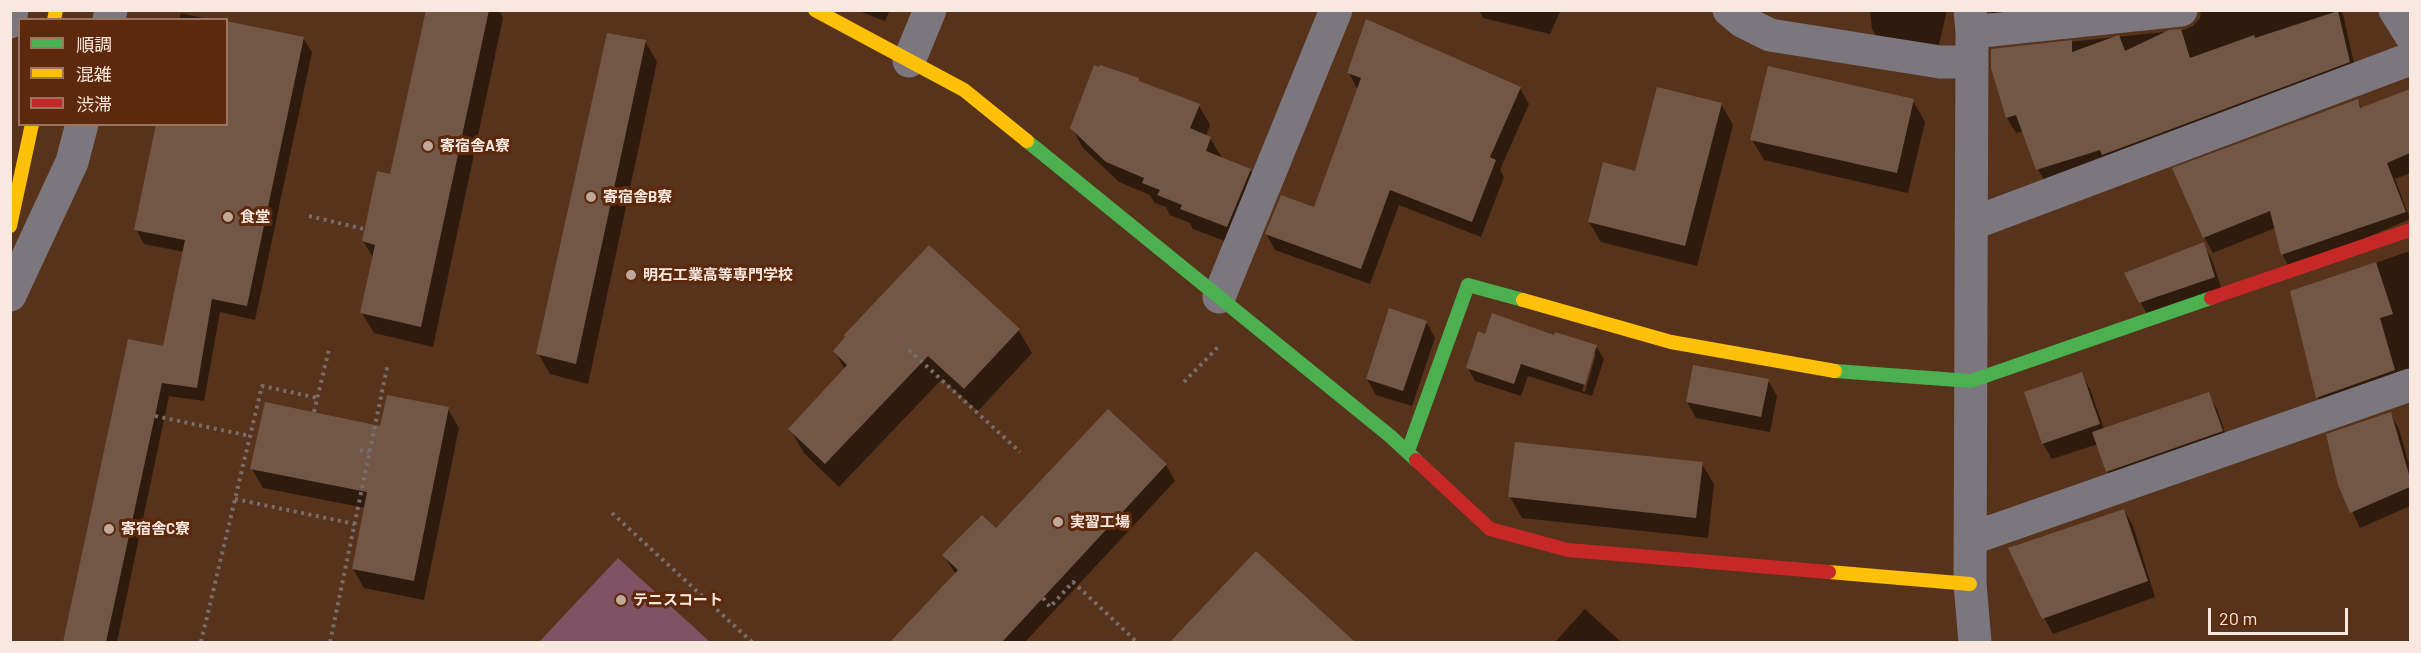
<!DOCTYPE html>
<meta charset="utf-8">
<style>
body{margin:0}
#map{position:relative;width:2421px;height:653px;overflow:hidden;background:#56331a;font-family:Barlow,"Noto Sans JP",sans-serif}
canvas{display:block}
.frame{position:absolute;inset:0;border:12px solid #f9e8e0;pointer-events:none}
.legend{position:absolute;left:18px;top:18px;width:210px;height:108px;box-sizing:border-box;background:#5c290c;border:2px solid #9b7561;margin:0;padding:8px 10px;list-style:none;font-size:18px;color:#f9e8e0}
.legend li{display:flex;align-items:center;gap:12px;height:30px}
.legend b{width:30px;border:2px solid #9b7561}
.scale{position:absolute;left:2208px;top:608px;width:140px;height:27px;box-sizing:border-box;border:3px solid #f9e8e0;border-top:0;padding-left:8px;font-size:18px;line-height:21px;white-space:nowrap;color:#f9e8e0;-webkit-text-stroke:4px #5c290c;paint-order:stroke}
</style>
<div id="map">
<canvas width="2421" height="653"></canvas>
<div class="frame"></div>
<ul class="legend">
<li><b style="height:8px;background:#4caf50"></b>順調</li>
<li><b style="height:8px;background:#ffc107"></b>混雑</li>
<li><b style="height:8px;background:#c62828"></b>渋滞</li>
</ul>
<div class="scale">20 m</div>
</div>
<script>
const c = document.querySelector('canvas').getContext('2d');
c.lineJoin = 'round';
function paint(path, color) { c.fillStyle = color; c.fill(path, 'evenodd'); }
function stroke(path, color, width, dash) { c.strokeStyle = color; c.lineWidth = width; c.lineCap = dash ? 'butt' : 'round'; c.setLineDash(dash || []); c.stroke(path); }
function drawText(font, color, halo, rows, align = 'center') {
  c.font = font + ' Barlow,"Noto Sans JP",sans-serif'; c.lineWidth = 6; c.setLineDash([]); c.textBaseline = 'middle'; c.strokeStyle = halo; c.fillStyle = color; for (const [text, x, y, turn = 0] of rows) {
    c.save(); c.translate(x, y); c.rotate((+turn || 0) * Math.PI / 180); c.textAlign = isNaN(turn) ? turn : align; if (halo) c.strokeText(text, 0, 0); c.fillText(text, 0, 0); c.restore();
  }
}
paint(new Path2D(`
 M618,558l92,84h-171z`), '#7f5364');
paint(new Path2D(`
 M428,10h71l4,8 -70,329 -59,-14 -12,-20 12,-54 -11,-18 28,-66z
 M856,10h34l-5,11z
 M1479,10h82l-11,24 -67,-16z
 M1870,10h77l-9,39 -57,-5 -9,-15z
 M1990,10h162l-153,17z
 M2201,10h141l15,67 -310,108 -9,-16 -14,-38 -8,2 -9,-15 -15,-68 192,-20 9,-4 7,-8z
 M181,13l31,7h-33z
 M303,38l9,14 -57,268 -35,-8 -16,89 -35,-5 -52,246h-53l65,-302 35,8 20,-96 -40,-8 -8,-15z
 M645,41l12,21 -69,322 -38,-10 -12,-21z
 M1349,73l171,15 9,16 -29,66 4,7 -23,60 -82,-32 -29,79 -95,-34 -9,-16 49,-25 43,-119z
 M1140,82l59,24 11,19 -4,11 4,2 12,20 28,12 12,20 -24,56 -45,-17 -3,-6 -20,-8 -4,-8 -11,-4 -5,-8 -31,-13 -36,-34 -11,-20z
 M2410,91v82l-15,6 15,40 -119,51 -9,-16 -7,-26 -62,25 -9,-16 153,-137 5,9z
 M1913,101l12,21 -17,71 -144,-33 -12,-20z
 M1721,104l12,21 -36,141 -96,-24 -12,-20 48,-50z
 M2203,244l9,16 11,33 -74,25 -23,-44z
 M2410,251v132l-83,30 -9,-16 -26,-105z
 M1426,322l9,16 -23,68 -36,-11 -9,-16z
 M1018,329l14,24 -54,58 -36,-32 -103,108 -35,-34 -14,-24 55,-59 -10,-19z
 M1486,336l69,1 41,9 8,13 -12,37 -64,-20 -7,20 -46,-15 -7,-13zM1593,354h3l-11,38 -3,-1z
 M2081,374l9,15 14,40 104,-35 9,15 13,38 -114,39 -9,-15 -9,-27 -46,15 -9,-15 -17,-51z
 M1768,380l9,16 -7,36 -74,-14 -9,-16z
 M448,409l11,19 -35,172 -60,-12 -11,-19 13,-61 -103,-20 -11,-19z
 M1108,412l58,53 9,16 -150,161h-133l64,-68 -12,-18 52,-26z
 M2390,413l9,16 11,39v38l-50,22 -20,-43z
 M1702,464l12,20 -6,54 -186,-20 -12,-21z
 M2124,510l9,16 22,71 -102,37 -9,-16z
 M1585,609l36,33h-66z
 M1183,631l165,7 2,4h-160z`), '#0007');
paint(new Path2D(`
 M426,10h63l-68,317 -61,-14 15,-68 -13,-4 15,-70 13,3z
 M2338,11l12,51 -248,93 -2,-5 -64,20 -20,-55 -10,3 -15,-50v-19l81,-9v12l47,-17 6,16 44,-21 12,-1 9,29 64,-23 1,3z
 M1366,19l155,68 -31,70 6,3 -24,62 -82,-32 -29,79 -96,-35 16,-39 33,12 47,-129 -14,-5z
 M226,21l78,16 -57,269 -35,-7 -15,89 -35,-5 -56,259h-43l65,-303 35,7 22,-106 -51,-10 22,-106h70z
 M607,33l39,7 -70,324 -40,-10z
 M1094,65l5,2 1,-2 39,13v3l61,23 -10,24 21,9 -5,14 45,18 -24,58 -47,-18 2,-4 -25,-10 3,-5 -18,-7 2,-5 -38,-16 -36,-34z
 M1768,66l146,33 -17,74 -147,-33z
 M1657,87l65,16 -37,143 -97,-24 15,-60 32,9z
 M2410,89v64l-23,10 19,49 -125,43 -11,-44 -67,27 -31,-70 186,-69 2,9z
 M2204,242l11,35 -76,26 -15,-30z
 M929,245l91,84 -56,60 -36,-33 -103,108 -37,-35 59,-64 -14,-14 12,-14 -1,-2z
 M2376,262l17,52 -13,4 15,52 -79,28 -26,-107z
 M1389,308l38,13 -24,70 -37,-12z
 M1492,313l62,22 1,-3 42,13 -12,40 -64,-21 -7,20 -48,-16 12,-37 7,3z
 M1693,365l76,14 -8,38 -75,-15z
 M2082,372l18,52 -58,20 -18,-52z
 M2209,392l14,39 -117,41 -14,-40z
 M387,395l62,12 -35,174 -62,-12 15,-77 -117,-23 15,-67 115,24z
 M1108,409l59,55 -165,178h-112l68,-72 -16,-15 40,-40 14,13z
 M2391,412l19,66v9l-60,26 -12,-28 -12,-51z
 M1515,442l188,20 -7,56 -188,-21z
 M2124,509l24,72 -106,38 -34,-71z
 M1256,551l99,91h-185z`), '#725747');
stroke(new Path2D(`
 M309,216l55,13
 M909,350l111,102
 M1184,382l34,-35
 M314,412l15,-63
 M155,416l95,20
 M360,450l9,2
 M235,499l120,25
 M612,513l140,129
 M1043,598l7,9 23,-25 64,60
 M201,642l61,-256 56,12
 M330,642l58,-279`), '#786d6c', 4, [3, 4.5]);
stroke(new Path2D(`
 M1729,10l13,11 28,14 170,27h31
 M1970,10l2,22 -2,552 5,58
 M2395,10l15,24
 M109,20l2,-10
 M10,22l2,-12
 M1972,32l209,-22
 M909,61l21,-51
 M1971,224l439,-165
 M10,295l62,-133 10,-38
 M1219,297l117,-287
 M1970,539l440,-154`), '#7c767f', 33);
stroke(new Path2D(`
 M1027,141l363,295 26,24
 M1835,371l136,10 240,-83
 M1408,451l60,-166 55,15`), '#4caf50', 14);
stroke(new Path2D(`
 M815,10l149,80 63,51
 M54,20l2,-10
 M10,226l22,-102
 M1523,300l148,42 164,29
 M1829,572l141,12`), '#ffc107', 14);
stroke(new Path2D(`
 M2211,298l199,-68
 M1416,460l74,69 78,21 261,22`), '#c62828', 14);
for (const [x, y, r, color] of [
 [428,146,6,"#c0a99b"],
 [591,197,6,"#c0a99b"],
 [228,217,6,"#c0a99b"],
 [631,275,6,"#c0a99b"],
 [1058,522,6,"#c0a99b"],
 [109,529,6,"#c0a99b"],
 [621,600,6,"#c0a99b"]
]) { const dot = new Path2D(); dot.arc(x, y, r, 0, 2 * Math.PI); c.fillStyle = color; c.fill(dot); stroke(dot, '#5c290c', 2); }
drawText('bold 15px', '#f9e8e0', '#5c290c', [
 ["寄宿舎A寮",440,146],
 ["寄宿舎B寮",603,197],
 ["食堂",240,217],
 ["明石工業高等専門学校",643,275],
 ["実習工場",1070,522],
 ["寄宿舎C寮",121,529],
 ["テニスコート",633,600]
], 'left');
</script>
